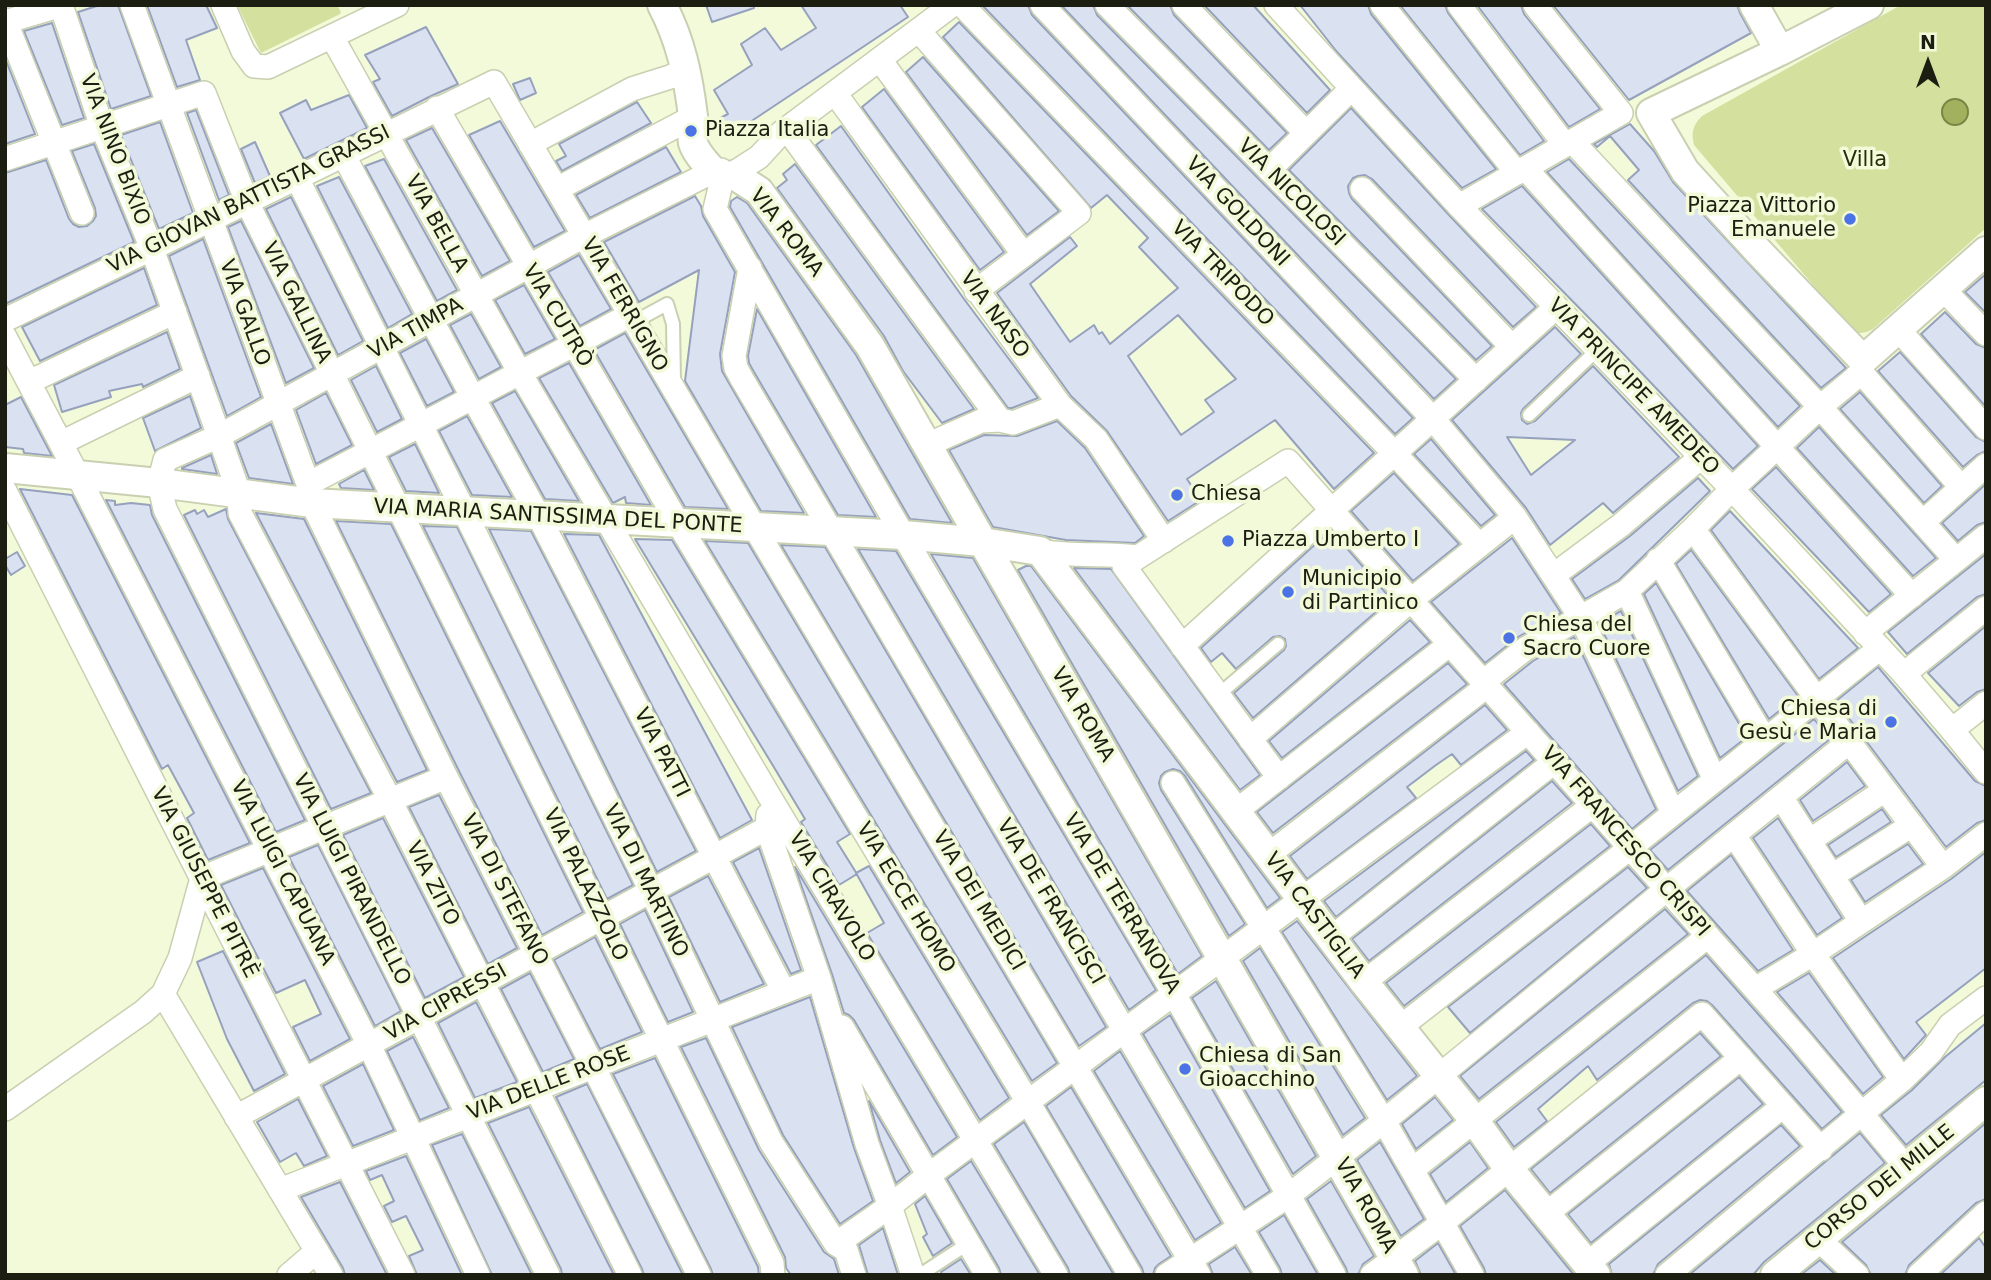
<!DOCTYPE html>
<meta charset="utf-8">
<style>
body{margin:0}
#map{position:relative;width:1991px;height:1280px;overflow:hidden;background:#f2fad9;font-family:"DejaVu Sans",sans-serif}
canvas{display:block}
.frame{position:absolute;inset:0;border:7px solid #1c1e12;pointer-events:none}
.north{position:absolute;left:1893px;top:28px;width:70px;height:70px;-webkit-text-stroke:5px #f2fad9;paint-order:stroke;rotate:0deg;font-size:19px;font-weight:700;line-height:28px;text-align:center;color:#1c1e12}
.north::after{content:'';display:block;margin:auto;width:24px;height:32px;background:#1c1e12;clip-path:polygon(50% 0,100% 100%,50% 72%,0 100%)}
</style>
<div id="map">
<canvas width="1991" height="1280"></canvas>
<div class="frame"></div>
<div class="north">N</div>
</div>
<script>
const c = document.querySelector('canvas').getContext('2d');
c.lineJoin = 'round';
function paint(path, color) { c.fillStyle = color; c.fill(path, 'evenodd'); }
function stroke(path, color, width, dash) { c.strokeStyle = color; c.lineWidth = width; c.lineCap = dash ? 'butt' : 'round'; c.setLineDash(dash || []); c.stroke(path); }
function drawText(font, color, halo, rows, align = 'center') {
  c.font = font + ' "DejaVu Sans",sans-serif'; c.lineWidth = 7; c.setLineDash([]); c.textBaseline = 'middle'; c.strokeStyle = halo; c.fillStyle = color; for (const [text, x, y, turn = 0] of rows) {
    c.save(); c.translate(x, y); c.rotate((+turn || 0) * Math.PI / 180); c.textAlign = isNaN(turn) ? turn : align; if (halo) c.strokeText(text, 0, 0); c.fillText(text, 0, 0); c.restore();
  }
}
paint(new Path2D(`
 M237,5h100l4,7 -1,2 -79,39z
 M1901,5h85v223l-113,101c-7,4 -13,5 -20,3l-159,-187c-3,-13 -1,-20 8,-29z`), '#d3e09e');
const water = new Path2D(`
 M1942 112a13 13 0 1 1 26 0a13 13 0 1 1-26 0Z`);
paint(water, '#a2b15d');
stroke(water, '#7a8546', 2);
const building = new Path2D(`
 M100,5h18l33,91 -40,13 -33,-97z
 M147,5h59l11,23 -31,12 14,40 -23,7z
 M706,5h47l1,3 -42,14z
 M801,5h99l8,12 -179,119 -11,-17 10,-5 -14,-24 38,-25 -11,-21 24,-16 16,22 35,-22z
 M982,5h46l4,10 381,403 -18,16z
 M1061,5h32l4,10 359,364 -22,20z
 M1127,5h43l4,10 113,118 -18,17z
 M1204,5h49l77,85 -23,23z
 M1300,5h68l3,9 125,155 -34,19 -125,-136z
 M1400,5h45l3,8 96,128 -24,14z
 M1477,5h44l3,9 76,95 -31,18z
 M1553,5h184l3,8 11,20 -122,67z
 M959,22l415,431 -40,36 -59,-69 -88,59 14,21 -33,21 -61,-90 -36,-35 -74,-103 73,-56 7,9 -47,38 40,58 24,-17 5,9 3,-2 8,12 68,-56 -39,-41 9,-9 -41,-43 -16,13 -148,-171zM1178,315l58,64 -31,21 9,12 -33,23 -53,-79z
 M52,23l32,95 -22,7 -38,-94z
 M426,27l32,57 -27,12 -39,20 -19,-34 7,-3 -15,-24z
 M923,57l136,154 -32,24 -121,-163z
 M5,58l30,76 -30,10z
 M530,78l6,15 -16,7 -7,-16z
 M884,89l120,163 -24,18 -118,-163z
 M349,95l18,33 -63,31 -24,-46 26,-13 5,10z
 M637,102l14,21 -89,48 -6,-10 10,-5 -7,-12z
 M1351,108l98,107 87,92 -23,20 -141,-148 -7,-4 -7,1 -5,2 -5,8 1,7 3,6 140,147 -16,14 -187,-190z
 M196,110l33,85 -10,5 -32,-87z
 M500,121l65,110 -31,16 -65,-112z
 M160,122l33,91 -34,16 -38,-94z
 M1630,124l24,27 19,31 173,186 -25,20 -193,-208 11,-10 -29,-34 -13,11 -3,-3z
 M841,126l123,173 74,99 -26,10h-4l-192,-263z
 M432,128l78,133 -28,15 -76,-136z
 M255,142l15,34 -15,7 -14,-34z
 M94,144l40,98 -129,62v-131l41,-13 23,59 4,5 6,3 8,-1 6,-5 3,-5 -1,-8 -23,-57z
 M666,147l15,25 -91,46 -14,-23z
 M384,159l73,131 -20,11 -72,-135z
 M1569,159l231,247 -22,21 -231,-255z
 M795,164l179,245 -32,14 -39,-52 -19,-35 -107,-148 10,-8 -4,-6z
 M339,177l73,137 -24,14 -71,-142z
 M1522,186l236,260 -25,23 -137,-144 -114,-116z
 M695,196l6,10 2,10 32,56 -15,82 2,17 82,142 -43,-2 -76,-130 14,-111 -60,32 -35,-60z
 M291,197l72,144 -25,14 -72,-146z
 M737,197l10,6 109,152 96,168 -42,-4 -180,-312 1,-6z
 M241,221l73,147 -28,15 -58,-156z
 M203,239l58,158 -34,19 -58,-160z
 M579,255l32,54 -31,17 -32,-54z
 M144,268l13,37 -117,56 -18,-34z
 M1986,274v39l-21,-21z
 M524,285l31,54 -30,15 -30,-54z
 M757,309l119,208 -38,-2 -84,-143 -5,-9 -1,-7z
 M1945,312l31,32 10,4v59l-65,-73z
 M471,314l30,53 -22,12 -29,-54z
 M1555,327l26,27 -58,55 -2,4 1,7 5,4 8,-3 58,-55 86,91 -66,56 -10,-10 -53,42 -24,-37 -74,-88zM1507,437l68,3 -44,35z
 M167,332l13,37 -37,18 -1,-3 -33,7 2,6 -49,15 -8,-27z
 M625,333l103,176 -43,-2 -91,-157z
 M426,339l28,53 -27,14 -27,-53z
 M1900,352l76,85 10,5v9l-9,4 -14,12 -85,-96z
 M569,363l82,142 -25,-2 -1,-6 -12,6 -74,-125z
 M376,366l26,53 -25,13 -26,-52z
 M515,391l64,110 -34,-2 -53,-96z
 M1860,392l82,94 -18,17 -84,-94z
 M326,393l26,52 -36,19 -20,-54z
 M190,396l11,32 -46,23 -12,-33z
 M21,397l31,59 -28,-3 -1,-4 -18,-2v-42z
 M467,416l45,81 -40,-2 -33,-64z
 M1057,421l28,27 59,88 -9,7 -69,-3 -73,-13 -44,-77 35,-15 33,1z
 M271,424l22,60 -44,-6 -13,-35z
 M1819,427l117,131 -23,18 -116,-128z
 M1431,439l64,76 -14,11 -67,-72z
 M415,444l24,49 -33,-2 -17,-34z
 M211,455l6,19 -35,-5v-1z
 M1776,467l115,127 -22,18 -117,-123z
 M364,470l10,20 -33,-2 -2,-4z
 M1394,473l65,71 -46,37 -62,-70z
 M1698,478l12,13 -91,89 -34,19 -13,-20 58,-43z
 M1986,484v38l-9,3 -19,16 -16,-18z
 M20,489l52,6 178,348 -42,17 -21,-42 7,-5 -26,-48 -6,4z
 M106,500l9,1v4l16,-2 19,2 2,10 153,305 -29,12z
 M226,509l2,10 143,274 -40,16 -147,-294 11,-5 2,4 7,-4 4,7z
 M1730,511l128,137 -39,31 -108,-149z
 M256,513l48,6 123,251 -30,12z
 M336,521l55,3 192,388 -41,23 -83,-164z
 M423,526l34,1 176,358 -26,14z
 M489,529l42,2 165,320 -39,21z
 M1331,530l60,69 -138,119 -19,-25 50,-43 2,-4 -1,-7 -5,-3 -7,1 -37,32 -14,-16 -11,9 -10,-14z
 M564,534l35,1 153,285 -32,18z
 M1512,538l49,75 -43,24 -33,26 -54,-61z
 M635,539l37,1 178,294 -13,8 20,32 -18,11 -38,-63 4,-3 -33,-55z
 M705,541l43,2 309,520 -25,18z
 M781,545l44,2 281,480 -27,19z
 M858,549l38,2 260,439 -27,20z
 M1691,550l107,146 -29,23 -93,-155z
 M17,552l8,14 -14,9 -6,-10v-6z
 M931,554l42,4 229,398 -24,18z
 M1986,554v40l-9,3 -70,57 -19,-22z
 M1026,566h5l249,332 -13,10 -82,-132 -5,-5 -7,-2 -8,3 -4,4 -2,7 2,7 84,134 -16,12 -211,-366z
 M1074,568l37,1 149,206 -20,15z
 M1656,583l91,154 -27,21 -76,-164z
 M1621,611l77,165 -20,15 -79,-168z
 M1410,620l20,22 -148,116 -13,-17z
 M1986,626v63l-9,3 -18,14 -31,-33z
 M1574,637l82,172 -24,20 -128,-145 29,-23z
 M1448,663l19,21 -194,149 -16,-21z
 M1878,667l97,114 11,5v34l-9,3 -31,24 -110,-146z
 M1485,705l22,25 -46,35 -9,-11 -16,11 -29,22 9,11 -109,81 -17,-23z
 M1814,719l16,20 -162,131 -18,-20z
 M1526,751l8,9 -198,157 -12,-16z
 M1847,762l18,24 -52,35 -13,-21z
 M1552,781l20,22 -203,158 -17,-22z
 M439,795l78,153 -29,16 -79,-157z
 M1882,809l9,13 -55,35 -8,-12z
 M383,818l81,159 -39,21 -82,-163z
 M1778,818l64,100 -25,17 -64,-97z
 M1591,824l19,22 -206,160 -18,-23z
 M1908,844l15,20 -58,38 -14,-22z
 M318,845l83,166 -26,15 -86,-169z
 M759,848l42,122 -10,4 -58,-112z
 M1986,852v116l-70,54 10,13 -22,24 -71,-101 118,-79z
 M1731,855l62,95 -35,21 -71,-80z
 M869,866l140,232 -29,22 -113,-187 17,-10 -28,-50z
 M795,867l162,270 -24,18 -79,-135 -5,-5 -5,-2 -12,-39z
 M1628,867l19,21 -177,145 -22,-26z
 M263,868l87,171 -40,22 -17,-34 28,-13 -16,-34 -29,13 -55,-108z
 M708,876l56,108 -44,18 -51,-105z
 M1665,909l23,25 -209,165 -19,-23z
 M645,910l48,102 -25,10 -48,-98z
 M1297,921l120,155 -30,24 -105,-168z
 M595,937l47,95 -42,17 -46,-89z
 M1260,948l105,170 -22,17 -100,-174z
 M223,951l62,123 -31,17 -27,-52 -30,-77z
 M1706,955l83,94 53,63 -20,17 -110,-124 -5,-4 -7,-1 -7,3 -96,77 -9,-14 -50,43 9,12 -33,26 -18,-25z
 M530,973l44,86 -31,13 -42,-83z
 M1809,973l74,104 -20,17 -86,-102z
 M1216,981l100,175 -23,18 -101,-176z
 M810,997l44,151 19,53 -33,23 -57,-89 -51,-108z
 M476,1002l41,80 -42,16 -37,-75z
 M1170,1015l100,176 -25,17 -102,-174z
 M1986,1023v57l-80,65 -25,-30 31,-25 33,-33z
 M1700,1033l21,23 -171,137 -19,-24z
 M413,1037l36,71 -29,12 -33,-69z
 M706,1038l53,112 65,102 10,7 5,16h-48l-5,-7 -1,-11 -104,-210z
 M1120,1051l101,172 -26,17 -101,-169z
 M655,1058l103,209 1,8h-46l-2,-6 -98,-195z
 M363,1064l31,66 -41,16 -30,-60z
 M1739,1077l24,27 -172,139 -23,-29z
 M587,1084l96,191h-39l-2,-6 -86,-172z
 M1071,1087l100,169 -12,8 -4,4 -2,7h-9l-2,-7 -96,-162z
 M1435,1097l18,23 -37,29 -14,-25z
 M298,1099l29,57 -23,10 -8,-13 -16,9 -23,-40z
 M869,1101l41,71 -14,11 -16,-43z
 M529,1107l85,168h-52l-1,-6 -73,-146z
 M1024,1122l90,153h-44l-2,-7 -74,-124z
 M1986,1123v76l-10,4 -67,62 -4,10h-34l-5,-10 -24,-23z
 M1781,1125l19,21 -142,118 -5,11h-41l-3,-11z
 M1860,1133l25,30 -121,99 -11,13h-64z
 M462,1134l70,141h-40l-60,-130z
 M1380,1142l44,77 -23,17 -44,-76z
 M1470,1142l18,26 -42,34 -16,-28z
 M406,1156l56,119h-45l-8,-19 14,-6 -17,-34 -14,6 -8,-16 10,-5 -12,-26 -12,5 -4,-9z
 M971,1161l69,114h-39l-2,-7 -52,-89z
 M1331,1181l43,75 -11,8 -5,11h-10l-2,-7 -39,-69z
 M340,1182l47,93h-42l-2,-7 -42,-71z
 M1505,1190l69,85h-88l-2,-7 -24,-42z
 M925,1196l27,47 -19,13 -10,-19 4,-3 -12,-30z
 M1284,1215l34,60h-36l-2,-7 -21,-36z
 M883,1228l15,47h-30l-9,-30z
 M1979,1238l7,10v27h-46z
 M1438,1243l18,32h-35l-6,-14z
 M1235,1247l17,28h-39l-4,-11z
 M961,1259l10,16h-29l-1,-3z
 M1820,1260l16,15h-34l1,-2z`);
paint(building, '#dae1f0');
stroke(building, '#95a1bd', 2);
const service = new Path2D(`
 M634,322l33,-18 6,20 1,57
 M1529,415l68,-65
 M1218,695l60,-51
 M920,1275l49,-32`);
const minor = new Path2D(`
 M61,5l41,122 50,122 67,187 20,57 1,20 150,287 240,475
 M132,5l176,479 4,19 134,274 253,498
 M223,5l20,46 11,15 14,1 129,-62
 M962,5l433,449 84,91
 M1042,5l391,414 82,98 66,101 92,195
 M1107,5l369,375
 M1184,5l122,128
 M1276,5l183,201 273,283 172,185 48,56 34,42
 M1382,5l135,168
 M1459,5l106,140
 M1535,5l86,108
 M5,20l77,193
 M5,22l57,-17
 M919,31l160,182 -103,78
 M332,37l188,336 248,421 288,481
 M880,60l144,195
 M835,93l225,312 36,34 68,102
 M437,108l241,415 350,579 102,173
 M787,129l213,291
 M1572,141l248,266 136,153
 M530,144l102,-55 38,-12 17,-7
 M344,156l129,242 65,117 246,477
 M5,159l199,-66 43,109 525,1061 1,12
 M1525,168l387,428
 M1269,170l82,-81
 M734,173l25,-16 22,-24 171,-128
 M297,178l167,333 187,380 120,251 65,102 10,6 8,25
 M722,179l-7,30 188,326 271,459 160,281
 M557,189l136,-72
 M1362,189l150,158
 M1459,206l162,-93
 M750,268l-16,88 2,12 6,11 526,896
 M1943,289l43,45
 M5,320l489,-238 261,446 444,747
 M1898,329l88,99
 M5,337l73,139 291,569 109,230
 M1861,372l100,115
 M29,382l146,-70
 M61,443l137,-67
 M927,445l54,-24 19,-1 13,3 47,-18
 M308,484l322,-169
 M5,491l398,784
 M1923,522l63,-57
 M1693,529l124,170 126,168
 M1040,551c33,6 65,2 98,6
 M1658,560l107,180
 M1554,575l67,-50 80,-68
 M1627,591l88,189
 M1865,633l121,-97
 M1182,646l373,-338
 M1904,674l82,-66
 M1483,682l42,-33 102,-58 66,-62 39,-40 88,-82 35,-29 6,-6 2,-12
 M1952,730l34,-27
 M1250,739l161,-139 104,-83
 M1279,778l-155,-212 164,-105 512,579 106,127
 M1173,783l211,338 88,154
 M1781,797l80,124
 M1235,812l215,-168
 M768,815l-1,13 52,150 48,166 23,62 23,69
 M1734,835l79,119 89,126
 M1809,841l76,-51
 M1268,855l219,-169
 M1832,876l80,-51
 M1331,938l223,-176
 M1364,982l229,-177
 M1755,989l58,-35 130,-87 43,-33
 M163,994l168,281
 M842,1027l145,248
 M1399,1028l231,-180 250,-200
 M5,1109l138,-97 20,-18 17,-36 22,-80 244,-101
 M236,1117l531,-289
 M1412,1170l296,-234
 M280,1190l539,-212
 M1546,1214l195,-156
 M1818,1239l39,36
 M836,1244l54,-38 39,-31c199,-148 400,-294 599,-443
 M1587,1264l196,-158
 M289,1275l28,-24
 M548,1275l-383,-766 -6,-26 6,-23 54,-24 365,-200 128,-64 9,-2
 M1167,1275l121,-79 96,-75 283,-232 182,-147
 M1372,1275l70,-52 260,-209 119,135
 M1667,1275l235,-195 29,-28 19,-27 36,-27
 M1919,1275l67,-62`);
const tertiary = new Path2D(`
 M662,5c19,36 26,71 31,111 1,8 -2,19 0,27 3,10 19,29 28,34
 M1754,5l26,46
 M1869,5l-89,46 -129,62 34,58 73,80 105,109 123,-109
 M734,175l25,16 111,155 534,929
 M5,468l154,15 153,20 591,32 79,7 58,9 324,431 110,138 35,49 87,106
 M1775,1275l211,-174`);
stroke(service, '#c9d0b1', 16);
stroke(minor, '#c9d0b1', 26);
stroke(tertiary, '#c9d0b1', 32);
stroke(service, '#fff', 12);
stroke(minor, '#fff', 23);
stroke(tertiary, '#fff', 28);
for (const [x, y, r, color] of [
 [691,131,7,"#4b73e6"],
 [1850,219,7,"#4b73e6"],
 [1177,495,7,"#4b73e6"],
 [1228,541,7,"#4b73e6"],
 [1288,592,7,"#4b73e6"],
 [1509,638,7,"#4b73e6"],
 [1891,722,7,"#4b73e6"],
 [1185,1069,7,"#4b73e6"]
]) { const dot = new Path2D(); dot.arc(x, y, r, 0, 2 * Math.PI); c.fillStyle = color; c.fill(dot); stroke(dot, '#f2fad9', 2.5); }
drawText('21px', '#1c1e12', '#f2fad9', [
 ["Piazza Italia",705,131],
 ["Piazza Vittorio",1836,207,"right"],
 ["Emanuele",1836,231,"right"],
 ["Chiesa",1191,495],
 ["Piazza Umberto I",1242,541],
 ["Municipio",1302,580],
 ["di Partinico",1302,604],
 ["Chiesa del",1523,626],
 ["Sacro Cuore",1523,650],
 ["Chiesa di",1877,710,"right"],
 ["Gesù e Maria",1877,734,"right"],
 ["Chiesa di San",1199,1057],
 ["Gioacchino",1199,1081]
], 'left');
drawText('21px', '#1c1e12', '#f2fad9', [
 ["VIA NINO BIXIO",114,150,69],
 ["VIA NICOLOSI",1291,193,45],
 ["VIA GIOVAN BATTISTA GRASSI",249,200,-26],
 ["VIA GOLDONI",1237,212,47],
 ["VIA BELLA",436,224,61],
 ["VIA ROMA",786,233,52],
 ["VIA TRIPODO",1222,274,46],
 ["VIA GALLINA",296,303,64],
 ["VIA FERRIGNO",624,305,60],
 ["VIA GALLO",244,313,70],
 ["VIA NASO",994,315,54],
 ["VIA CUTRÒ",557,316,59],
 ["VIA TIMPA",416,329,-29],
 ["VIA PRINCIPE AMEDEO",1633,387,46],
 ["VIA MARIA SANTISSIMA DEL PONTE",558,517,3],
 ["VIA ROMA",1082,715,60],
 ["VIA PATTI",661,753,63],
 ["VIA FRANCESCO CRISPI",1625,842,49],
 ["VIA LUIGI CAPUANA",282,873,63],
 ["VIA LUIGI PIRANDELLO",351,880,63],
 ["VIA DI MARTINO",645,881,64],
 ["VIA GIUSEPPE PITRÈ",204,883,63],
 ["VIA ZITO",432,884,63],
 ["VIA PALAZZOLO",585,885,64],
 ["VIA DI STEFANO",504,890,63],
 ["VIA CIRAVOLO",831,897,59],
 ["VIA ECCE HOMO",905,898,59],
 ["VIA DEI MEDICI",978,901,59],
 ["VIA DE FRANCISCI",1050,902,59],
 ["VIA DE TERRANOVA",1121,904,59],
 ["VIA CASTIGLIA",1314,916,53],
 ["VIA CIPRESSI",446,1003,-29],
 ["VIA DELLE ROSE",549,1084,-21],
 ["CORSO DEI MILLE",1880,1188,-39],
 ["VIA ROMA",1365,1206,61]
]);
drawText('21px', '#272d08', '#f2fad9', [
 ["Villa",1865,161]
]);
</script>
